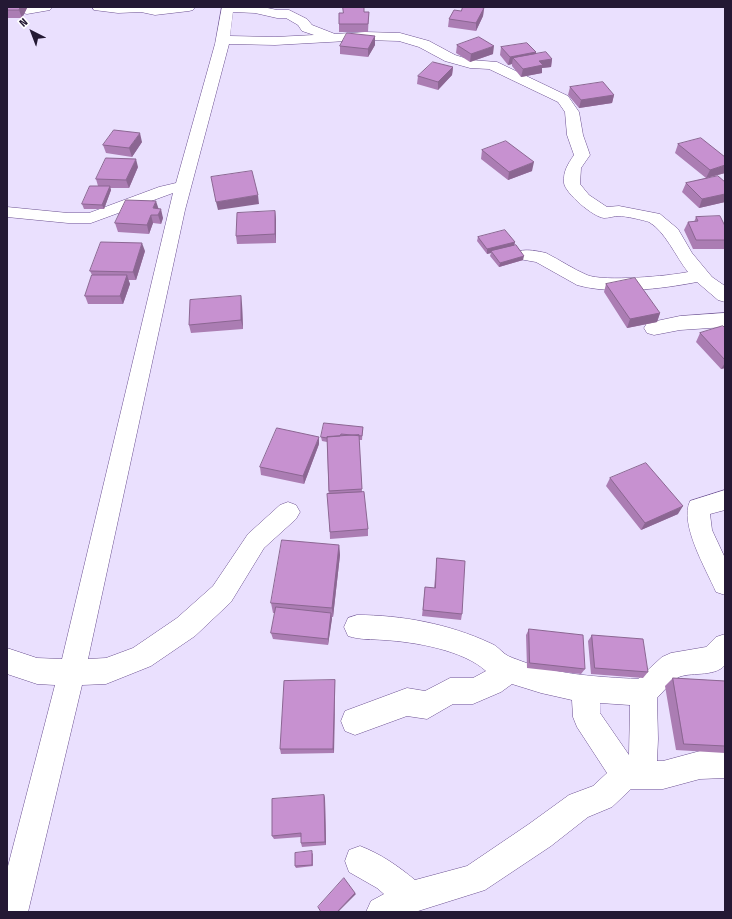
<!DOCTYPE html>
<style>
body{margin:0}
#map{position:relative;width:732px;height:919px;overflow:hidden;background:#eae0fe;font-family:"Fira Sans Condensed",sans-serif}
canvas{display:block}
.frame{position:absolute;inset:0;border:8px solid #241934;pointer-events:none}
.north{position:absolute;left:12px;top:12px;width:40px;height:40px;-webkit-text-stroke:3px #fff;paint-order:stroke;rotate:318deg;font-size:11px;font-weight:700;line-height:16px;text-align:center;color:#241934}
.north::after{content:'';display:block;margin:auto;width:14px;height:18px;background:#241934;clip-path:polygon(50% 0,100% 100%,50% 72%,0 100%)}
</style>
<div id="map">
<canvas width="732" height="919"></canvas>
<div class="frame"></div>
<div class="north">N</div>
</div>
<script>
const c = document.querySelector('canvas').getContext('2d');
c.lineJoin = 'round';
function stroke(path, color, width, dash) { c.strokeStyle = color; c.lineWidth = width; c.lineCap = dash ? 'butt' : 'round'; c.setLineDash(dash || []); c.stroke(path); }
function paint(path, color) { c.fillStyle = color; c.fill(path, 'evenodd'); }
const minor = new Path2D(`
 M23,7h29l-2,3 -23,4 -4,-1 -2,-3z
 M92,7h103l-2,3 -4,1 -34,4 -14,-3 -23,1 -24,-3z
 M222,7h41l14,3h12l18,9 5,6 23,9 30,-2 35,1 29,8 26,14 16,5 26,2 71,34 11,16 4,23 7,20 -9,13 -1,16 9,11 18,12 12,-1 41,8 18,15 14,24 20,24 13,9v16l-7,-2 -21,-18c-36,7 -85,13 -120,3l-41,-23 -17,-3 -3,-4 3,-4c9,-2 18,0 27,2 14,7 27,16 41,22 17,7 82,1 101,-3 -12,-15 -23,-41 -39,-50 -6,-2 -24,-6 -30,-6 -5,0 -10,2 -15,2 -11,-1 -39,-25 -40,-35 -1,-12 4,-19 10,-28l-7,-20 -2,-23 -7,-10 -69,-33 -19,-1 -25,-7 -26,-14 -20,-6 -34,-1 -90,5 -46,-1 -44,166 -97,449 18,-1 27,-10 44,-30 36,-32 35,-52 32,-29 8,-3 8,3 4,7 -4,7 -32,29 -33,54 -36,34 -44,30 -45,18 -24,1 -54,227h-21v-42l48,-185 -18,-1 -30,-10v-26l30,10 25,1 111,-466 -82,30h-23l-61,-6v-10l61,6h21l70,-26 17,-4 39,-139zM233,12l22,1 22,5h9l12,7 4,6 12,4 -39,2 -45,-1z
 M725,313v14l-45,3 -26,5 -7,-2 -3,-5 3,-5 33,-7z
 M725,490v20l-15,4 2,16 13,28v37l-9,-3c-10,-23 -37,-68 -26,-91z
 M357,615c45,0 92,9 133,28 6,2 10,7 15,11 4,3 11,5 16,7 37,14 78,16 117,18l24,-22 9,-4 35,-6 10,-10 9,-3v31c-11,13 -36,6 -48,13 -7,5 -14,14 -20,20l1,41 -1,22h6l37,-10 25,-1v28l-25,1 -37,10h-32l-19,18 -24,10 -37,29 -66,44 -70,22h-49l5,-11 13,-7 -7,-6 -28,-16 -4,-11 4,-11 11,-4c21,8 38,20 55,34l52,-14 62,-42 40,-29 24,-9 14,-13 -30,-46 -4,-10 -1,-17 -31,-7 -29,-9 -11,8 -28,12h-20l-26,15 -20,-3 -52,19 -10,-4 -4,-10 4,-10 62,-23 18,3 25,-13h23l13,-7c-23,-21 -71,-29 -102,-31 -12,-1 -24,0 -36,-4l-4,-9 4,-9zM600,703l30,2 -1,50 -29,-42z`);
stroke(minor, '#6b5091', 1);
paint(minor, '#fff');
paint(new Path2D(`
 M7,7h20v1l-5,10h-15z
 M484,8l-1,8 -7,15 -28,-4 1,-8 12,-8z
 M364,12h5l-1,20h-29v-8z
 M375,36v9l-7,12 -28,-3v-8z
 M457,45l36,9 -23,8 -14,-9z
 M501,47l35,5v2l16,5 -1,8 -9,1v5l-21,4 -9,-11v-2l-4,1 -8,-10z
 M453,67l-1,8 -14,15 -21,-6 1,-8z
 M570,87l44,8 -2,8 -33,5 -11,-13z
 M142,142l-10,15 -26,-4 -3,-8z
 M678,144l47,29 -18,5 18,4v20l-26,6 -17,-16 4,-9 20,-5 -31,-25z
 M482,150l50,21 -24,9 -27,-21z
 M138,167l-9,21h-19l1,2 -7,19h-20l-2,-5 16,-18 -2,-7z
 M158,209l5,9 -2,6 -8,-1 -4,11 -31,-2 -3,-9z
 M275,211l1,9v23l-39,1 -1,-8z
 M696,217l29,9v23h-32l-9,-19 4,-8h6z
 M478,237l37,5 -1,3 9,15 -24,7 -9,-11 1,-3 -4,1 -10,-13z
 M145,251l-9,29h-8l2,4 -7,20h-35l-3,-8 7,-21 -2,-4z
 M606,284l54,29 -3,9 -30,6 -23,-36z
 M242,304l1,25 -52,4 -2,-8z
 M725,328v40l-4,1 -25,-27 4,-9z
 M363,427l-1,13h-3l3,52 6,37v7l-38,3 -3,-97 -5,-1 -1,-4z
 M319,444l-15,40 -43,-9 -1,-8z
 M610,478l68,36 -37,16 -35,-44z
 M339,545l1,10 -7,62h-1l-4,28 -55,-6 -2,-6 4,-20h-2l-2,-10z
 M437,558l25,56 -1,6 -39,-4 3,-29 9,1z
 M529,629l56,40 -4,5 -54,-6 -1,-33z
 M592,635l56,37 -5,6 -52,-4 -3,-33z
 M673,678l52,3v72l-49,-3 -11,-64z
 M335,680v6l-1,67 -53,1 -1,-5z
 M324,795l1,4 1,46 -24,2 -1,-4v-6l-27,2 -2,-3z
 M313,853v13l-17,2 -1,-2z`), '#ab7db3');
paint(new Path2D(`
 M20,7h7v1l-5,10 -3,-8z
 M484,8l-1,8 -7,15v-8z
 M375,36v9l-7,12v-8z
 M494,46l-1,8 -23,8 1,-8z
 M536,52l-1,8 -22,-2 -1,6 -4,1 2,-8z
 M552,59l-1,8 -9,1v5l-21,4 2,-8 16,-8z
 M453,67l-1,8 -14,15v-8z
 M614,95l-2,8 -33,5 2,-8z
 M140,133l2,9 -10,15 -3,-9z
 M136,159l2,8 -9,21 -3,-8z
 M534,162l-2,9 -24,9 1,-8z
 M725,165v8l-19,5 4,-8z
 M110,186l1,4 -7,19 -2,-4z
 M725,194v8l-26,6 3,-9z
 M258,195l1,9 -41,6 -2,-8z
 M156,201l3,9 -6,-2z
 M161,209l2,9 -2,6 -3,-9z
 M275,211l1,9v23l-1,-9z
 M151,215l2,8 -4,11 -2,-9z
 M515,242l-1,4 -23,5v2l-4,1v-5z
 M142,243l3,8 -9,29 -3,-8z
 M524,256l-1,4 -24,7 1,-4z
 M127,275l3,9 -7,20 -3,-8z
 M241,296l1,8 1,25 -2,-9z
 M660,313l-3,9 -30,6 3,-9z
 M725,363v5l-4,1z
 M319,437v7l-15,40 -1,-8z
 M683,506l-5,8 -37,16 4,-7z
 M339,545l1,10 -7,62 -1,-9z
 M331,613l1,6 -4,26v-6z
 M335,680v6l-1,67 -1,-4z
 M324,795l1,4 1,46 -1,-3z
 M355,893l1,1 -18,18h-1z`), '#8b6692');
const building = new Path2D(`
 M7,7h13l-1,3h-12z
 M343,7h21v5h5l-1,12h-29v-11h4z
 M463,7h16l5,1 -8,15 -27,-4 5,-9 7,1z
 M347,33l28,3 -7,13 -28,-3z
 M479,37l15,9 -23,8 -14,-9z
 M527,43l9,9 -26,5 -9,-10z
 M546,52l6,7 -13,2 4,4 -20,4 -10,-11z
 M433,62l20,5 -15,15 -20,-6z
 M603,82l11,13 -33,5 -11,-13z
 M114,130l26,3 -11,15 -26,-3z
 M701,138l24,19v8l-15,5 -32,-26z
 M506,141l28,21 -25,10 -27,-22z
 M106,158l30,1 -10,21 -30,-1z
 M252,171l6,24 -42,7 -5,-25z
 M718,176l7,6v12l-23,5 -16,-16z
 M90,186h20l-8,19 -20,-1z
 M126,200l30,1 -3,7 8,1 -3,6h-7l-4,10 -32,-2z
 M275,211v23l-39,2 1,-23z
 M720,216l5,10v14h-29l-8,-18 10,-1 -2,-4z
 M505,230l10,12 -28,7 -9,-12z
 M101,242l41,1 -9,29 -43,-1z
 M516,245l8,11 -24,7 -9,-12z
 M92,275h35l-7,21h-35z
 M635,278l25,35 -30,6 -24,-35z
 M241,296v24l-52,5 1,-25z
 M723,326l2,2v32l-25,-27z
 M324,423l39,4 -1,9 -21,-2 -1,2 -13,1v1l-6,-1z
 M277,428l42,9 -16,39 -43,-9z
 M359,435l3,54 -33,2 -2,-54z
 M646,463l37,43 -38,17 -35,-45z
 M364,492l4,37 -38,3 -3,-38z
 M282,540l57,5 -7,63 -61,-5z
 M437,558l28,3 -3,53 -39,-4 2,-23 10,1z
 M276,607l55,6 -3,26 -57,-6z
 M529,629l54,6 2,34 -55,-6z
 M592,635l51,4 5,33 -53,-4z
 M673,678l52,3v65l-41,-2z
 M335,680l-2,69h-53l4,-68z
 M324,795l1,47 -24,1v-10l-29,3v-37z
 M312,851v14l-17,1v-13z
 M344,878l11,15 -18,19h-16l-3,-5z`);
paint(building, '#c791d0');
stroke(building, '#8b6692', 1);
</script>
